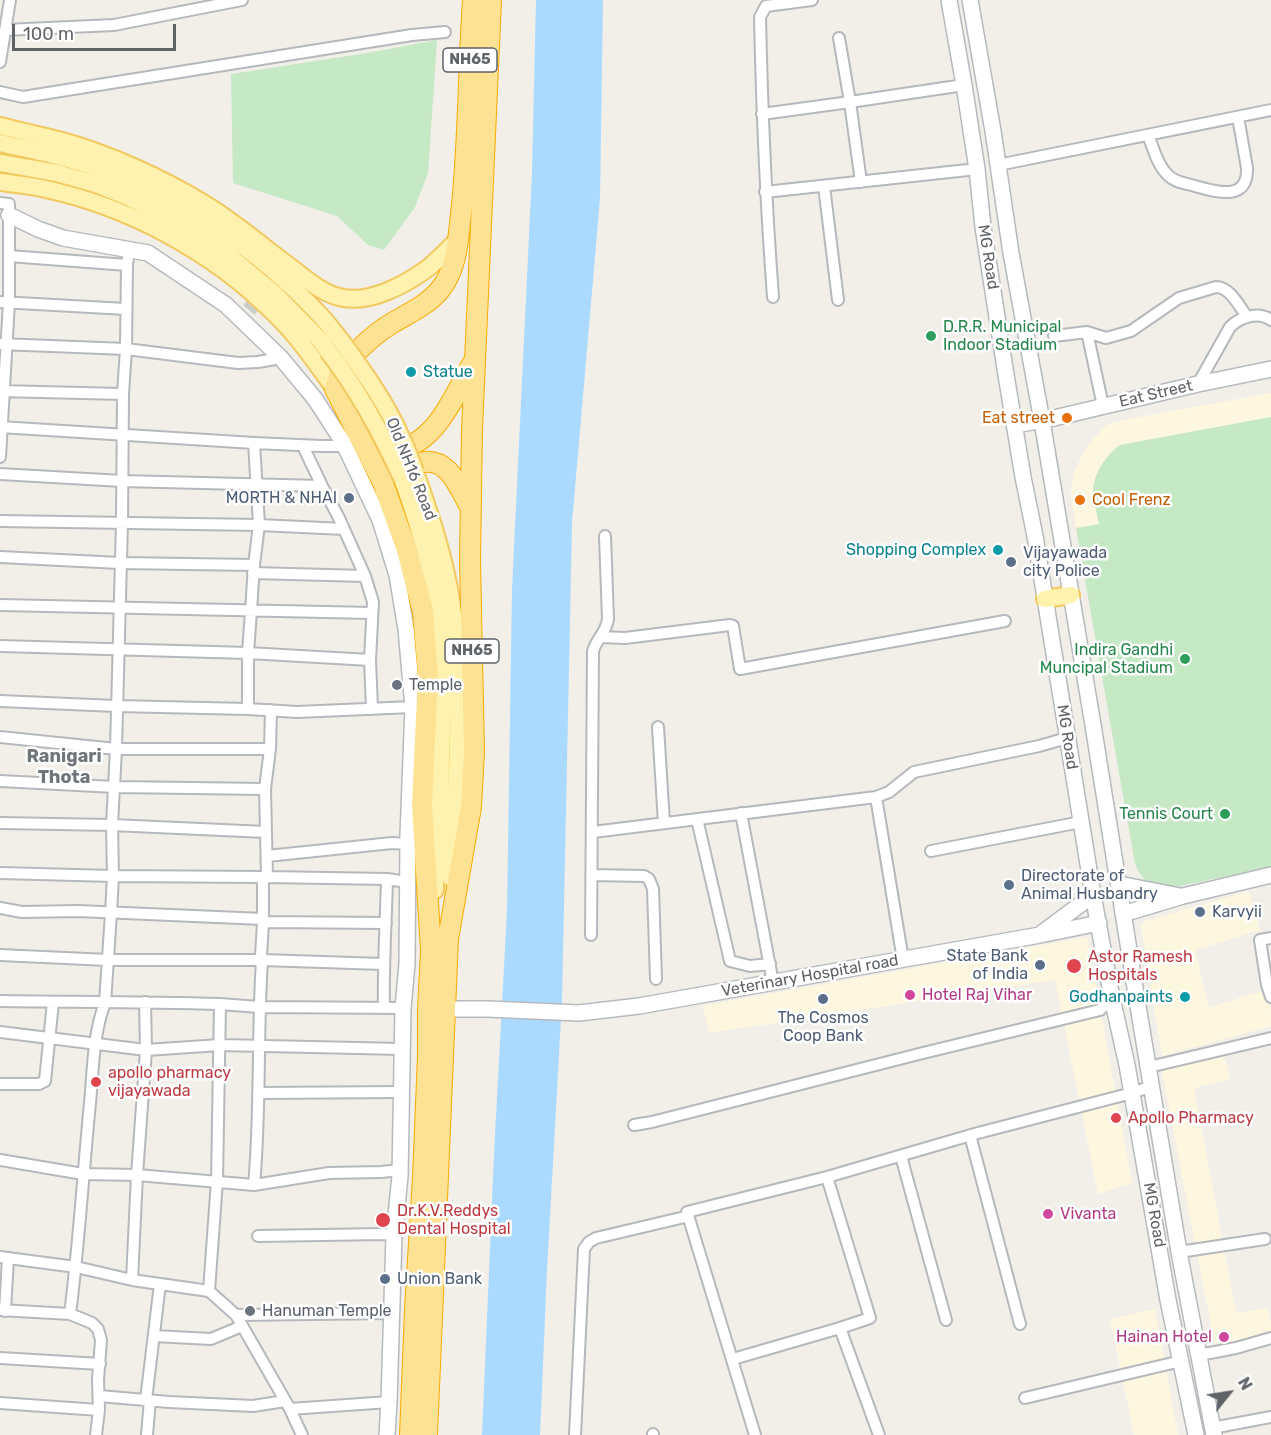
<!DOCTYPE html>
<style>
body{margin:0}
#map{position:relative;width:1271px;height:1435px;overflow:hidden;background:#f1efe8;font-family:Rubik,sans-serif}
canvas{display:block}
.north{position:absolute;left:1199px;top:1363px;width:60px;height:60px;-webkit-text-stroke:4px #fff;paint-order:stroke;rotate:60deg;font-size:16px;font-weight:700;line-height:24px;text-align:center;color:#5f6368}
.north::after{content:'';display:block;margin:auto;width:21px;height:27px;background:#5f6368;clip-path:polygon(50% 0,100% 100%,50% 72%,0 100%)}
.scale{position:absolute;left:12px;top:24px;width:164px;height:27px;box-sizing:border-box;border:3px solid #5f6368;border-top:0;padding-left:8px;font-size:18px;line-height:21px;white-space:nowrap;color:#5f6368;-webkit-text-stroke:4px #fff;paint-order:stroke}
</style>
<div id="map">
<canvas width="1271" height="1435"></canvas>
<div class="north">N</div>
<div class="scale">100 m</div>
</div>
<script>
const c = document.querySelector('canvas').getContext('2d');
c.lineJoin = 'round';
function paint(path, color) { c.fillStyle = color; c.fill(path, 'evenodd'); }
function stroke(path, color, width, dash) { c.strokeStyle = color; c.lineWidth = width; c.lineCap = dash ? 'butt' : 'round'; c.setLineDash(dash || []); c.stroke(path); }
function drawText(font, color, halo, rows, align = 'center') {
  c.font = font + ' Rubik,sans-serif'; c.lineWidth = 5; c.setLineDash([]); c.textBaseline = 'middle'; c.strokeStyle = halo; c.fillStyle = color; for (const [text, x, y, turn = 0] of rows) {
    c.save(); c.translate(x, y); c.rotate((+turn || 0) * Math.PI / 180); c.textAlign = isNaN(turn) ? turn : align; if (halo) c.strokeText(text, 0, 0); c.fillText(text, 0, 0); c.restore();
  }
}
paint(new Path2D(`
 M1271,393v24l-151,28 -7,5 -20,42 6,32 -23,4 -5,-31 1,-15 3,-13 13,-24 17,-19 12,-5z
 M1249,891l11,39 -65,20 14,58 56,-18 6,22v14l-109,30 -21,-130 2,-4z
 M1087,937l45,246 -34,11 -43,-214 -345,53 -8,-27z
 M1223,1053l7,26 -36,9 42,225 31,-5 4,14v11l-56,13 -54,-279z
 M1155,1309l23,126h-44l-24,-116z`), '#fef7e0');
paint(new Path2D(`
 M437,40l-9,133 -13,34 -31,43 -16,-5 -31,-29 -104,-33 -2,-109 136,-21z
 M1271,417v450l-96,20c-21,-1 -31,-2 -40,-23l-59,-336 23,-4c-2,-11 -6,-23 -6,-34 1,-17 13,-35 27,-45z`), '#c5e8c5');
paint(new Path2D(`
 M536,0h67l-3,199 -28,324 -10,478 -15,269 -7,165h-58l12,-281 13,-243 5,-322 20,-416z`), '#aadaff');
stroke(new Path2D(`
 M249,310l37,-45`), '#ccccc8', 15, [15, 8]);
const street = new Path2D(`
 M5,30l109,-5 128,-25
 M839,38l11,64 11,80
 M0,62l10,-62
 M0,92l23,5 389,-62 33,-3
 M762,114l88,-12 114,-17
 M1148,135c5,12 9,29 18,38 7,9 18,10 29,13 21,6 53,16 52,-18l-9,-51
 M998,165l273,-55
 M824,186l14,114
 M765,192l212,-23
 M0,203l9,1v98l-9,155
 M9,256l118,9
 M773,297c-7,-93 -11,-186 -13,-280l6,-11 46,-6
 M0,302l126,7
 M1087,332l16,74
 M1054,336l33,-4 19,6 25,-7 48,-33 37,-11c14,0 23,19 31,30
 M0,344l126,5 112,14 20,-1 23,-4
 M1198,384l32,-57c10,-10 28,-16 41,-7
 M0,391l123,3
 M0,427l254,16 67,3h24
 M303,446l19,40 17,32 26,58 8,26 -3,58 2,49
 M0,474l122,7 200,5
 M0,521l259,4 85,4
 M0,557l120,6 134,2
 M253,573l112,3
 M0,605l372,8
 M601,637l24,1 105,-13 3,1 7,43 265,-48
 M0,646l248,7 122,7
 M0,701l116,5 132,3 49,3 116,-5
 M248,709v-56l3,-42 3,-46 5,-40 -5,-82
 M658,727l6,96
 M0,737l116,12h154
 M0,781l115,6 150,2
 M876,797l27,163
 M741,813l32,170
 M697,819l33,142 20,5 20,-2
 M0,823l112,2 154,7
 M593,832l283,-35 13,-5 25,-20 125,-26 28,-8
 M931,851l150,-29
 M267,856l125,-13 16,1
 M0,873l113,3 150,1v45l-2,34 1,4c-5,75 -1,150 -8,225
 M592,875l52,1 5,3 4,10 3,90
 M263,877h4l-2,-88 5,-40 1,-39
 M267,877l120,2 20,3
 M0,908l22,4 56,-1 185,8
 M263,922l123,1
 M591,935l2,-284c4,-13 13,-18 15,-32l-3,-83
 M1271,938l-11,2 7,45 4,12
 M0,955l108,5h154l121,4
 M0,1001c73,1 147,1 220,3
 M384,1008c-1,-43 2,-86 3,-129
 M0,1032l146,18 74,-5 182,4
 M1149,1067l122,-29
 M0,1084h39l6,-3 8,-79
 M258,1093l143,-1
 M634,1125l18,-3 271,-69 177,-43 12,-12
 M970,1135l50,189
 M901,1156l45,164
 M0,1160l83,14 54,1 117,10 75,-12 52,-1 19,-2
 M258,1236l126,-2 10,1
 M1179,1252l86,-13
 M0,1257l76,10 56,13 77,11 27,24 54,94 12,26
 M132,1280l5,-105 9,-125 -1,-48
 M209,1291l8,-110 3,-177 39,3 144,1
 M0,1310l70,4
 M5,1311l3,-53
 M236,1315l156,-2
 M840,1328l39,107
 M154,1336l57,3 31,-13
 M1199,1355l37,-7 35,-10
 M0,1358l100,6
 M733,1359l107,-31 30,-10 -43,-141
 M99,1396l70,6 84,4 32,-5
 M1025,1398l156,-37
 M146,1400l14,-116
 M0,1403l99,7
 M290,1409l99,-7
 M1212,1428l59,-11
 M653,1434v1
 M96,1435l3,-25 -1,-30 3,-40 -3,-11 -6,-6 -22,-9c9,-70 13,-140 20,-211 3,-31 3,-70 15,-100l6,-90 2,-37 -1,-51 4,-76 6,-227 1,-128 3,-45 1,-84 2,-16
 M147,1435l3,-35
 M575,1435l9,-186 5,-7 7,-4 93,-22
 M755,1435l-68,-223 140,-35 151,-44 154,-40 20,-7`);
const secondary = new Path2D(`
 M949,0l15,85 13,84 6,58 23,148 17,102 12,59 58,359 19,103 15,67 41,235 28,135
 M970,0l23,131 18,122 31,168 51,304 44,275 42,252 35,183
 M9,215l29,14 25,9 85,15 78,52 55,53 34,41 28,43 37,78 17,55 9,54 7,78 -5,128 -1,129 -4,44 -3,168 -6,59 -5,167 -2,33
 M1015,425l39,-7 144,-34 73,-15
 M1119,884l61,12
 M1123,914l60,-18 88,-21
 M1042,933l51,-38
 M445,1009h43l91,4 60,-7 401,-71 59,-12`);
const primary = new Path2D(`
 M0,126c19,5 39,9 58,14 50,13 106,39 150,66 29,18 54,40 81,60 16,12 31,26 50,31 29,8 66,-12 89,-29 10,-8 20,-19 30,-28
 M0,143c35,8 72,15 106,28 79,30 155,81 212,142 9,9 16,19 24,29
 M0,163l57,10 39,11 30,12 45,22 47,29 58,48 44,45 8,11
 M0,182c13,2 27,3 41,6 87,18 171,63 234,126 23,22 41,49 60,75
 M415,472c15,42 29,84 36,128 14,89 5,188 0,278
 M402,478c18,49 32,99 38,151 4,43 3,85 1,128 -1,44 -4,89 -6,133
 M1045,599l26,-4`);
const highway = new Path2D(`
 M389,451c45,-2 64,-53 83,-87
 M397,472c7,-3 14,-7 22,-9 28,-8 39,22 50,42
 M410,1435l5,-126 8,-132 5,-121v-47l3,-58 -9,-146 6,-130 -5,-63 -16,-62 -24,-67 -48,-94c2,-5 2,-10 4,-14 10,-19 36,-42 55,-53 15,-9 33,-17 45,-31 18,-21 19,-51 22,-77 8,-71 7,-143 12,-214
 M427,1435l21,-496 23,-132 3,-55 -4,-192 2,-131 19,-429`);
stroke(street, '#b5b8bc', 14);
stroke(secondary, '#b6babf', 18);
stroke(primary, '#f2c960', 20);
stroke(highway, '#f9ab00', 22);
stroke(street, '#fff', 10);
stroke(secondary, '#fff', 15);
stroke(primary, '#fff2af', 16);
stroke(highway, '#fde293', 20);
const primaryBridge = new Path2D(`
 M342,342c22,30 44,61 59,95 6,11 10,24 14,35
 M328,351c31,40 53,81 74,127`);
stroke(primaryBridge, '#f2c960', 20, []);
stroke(primaryBridge, '#fff2af', 16);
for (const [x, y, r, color] of [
 [931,336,6,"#2e9e5b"],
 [411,372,6,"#0f9aa8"],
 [1067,418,6,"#e8710a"],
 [349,498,6,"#5c6f8a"],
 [1080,500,6,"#e8710a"],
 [998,550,6,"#0f9aa8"],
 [1011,562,6,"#5c6f8a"],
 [1185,659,6,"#2e9e5b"],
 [397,685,6,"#6b7280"],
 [1225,814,6,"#2e9e5b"],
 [1009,885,6,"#5c6f8a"],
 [1200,912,6,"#5c6f8a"],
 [1040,965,6,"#5c6f8a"],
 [1074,966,8,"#e0444e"],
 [910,995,6,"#d1479c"],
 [1185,997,6,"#0f9aa8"],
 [823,999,6,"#5c6f8a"],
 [96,1082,6,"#e0444e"],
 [1116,1118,6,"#e0444e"],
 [1048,1214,6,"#d1479c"],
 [383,1220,8,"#e0444e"],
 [385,1279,6,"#5c6f8a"],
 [250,1311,6,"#6b7280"],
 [1224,1337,6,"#d1479c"]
]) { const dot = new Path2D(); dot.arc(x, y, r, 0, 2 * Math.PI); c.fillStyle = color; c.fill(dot); stroke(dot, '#fff', 2); }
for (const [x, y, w] of [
 [470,60,54],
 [472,651,54]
]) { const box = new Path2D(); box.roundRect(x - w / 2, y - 12, w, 24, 4.5); c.fillStyle = '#fff'; c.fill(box); stroke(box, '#5f6368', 1.5); }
drawText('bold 15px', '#5f6368', null, [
 ["NH65",470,60],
 ["NH65",472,651]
]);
drawText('16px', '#5f6368', '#fff', [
 ["MG Road",988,257,81],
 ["Eat Street",1156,394,-13],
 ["Old NH16 Road",411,469,68],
 ["MG Road",1067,737,81],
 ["Veterinary Hospital road",810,976,-10],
 ["MG Road",1154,1215,80]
]);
drawText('16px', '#27864d', '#fff', [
 ["D.R.R. Municipal",943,327,"left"],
 ["Indoor Stadium",943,345,"left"],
 ["Indira Gandhi",1173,650],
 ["Muncipal Stadium",1173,668],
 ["Tennis Court",1213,814]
], 'right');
drawText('16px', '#0d838f', '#fff', [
 ["Statue",423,372,"left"],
 ["Shopping Complex",986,550],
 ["Godhanpaints",1173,997]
], 'right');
drawText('16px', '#c56008', '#fff', [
 ["Eat street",1055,418],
 ["Cool Frenz",1092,500,"left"]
], 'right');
drawText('16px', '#4e5e75', '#fff', [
 ["MORTH & NHAI",337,498,"right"],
 ["Vijayawada",1023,553],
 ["city Police",1023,571],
 ["Directorate of",1021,876],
 ["Animal Husbandry",1021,894],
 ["Karvyii",1212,912],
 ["State Bank",1028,956,"right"],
 ["of India",1028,974,"right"],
 ["The Cosmos",823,1018,"center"],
 ["Coop Bank",823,1036,"center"],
 ["Union Bank",397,1279]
], 'left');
drawText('16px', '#5b616d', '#fff', [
 ["Temple",409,685],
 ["Hanuman Temple",262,1311]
], 'left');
drawText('16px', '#be3a42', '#fff', [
 ["Astor Ramesh",1088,957],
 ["Hospitals",1088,975],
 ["apollo pharmacy",108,1073],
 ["vijayawada",108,1091],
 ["Apollo Pharmacy",1128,1118],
 ["Dr.K.V.Reddys",397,1211],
 ["Dental Hospital",397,1229]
], 'left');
drawText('16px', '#b23c85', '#fff', [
 ["Hotel Raj Vihar",922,995],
 ["Vivanta",1060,1214],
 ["Hainan Hotel",1212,1337,"right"]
], 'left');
drawText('bold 18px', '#70757a', '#fff', [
 ["Ranigari",64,757],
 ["Thota",64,778]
]);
</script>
